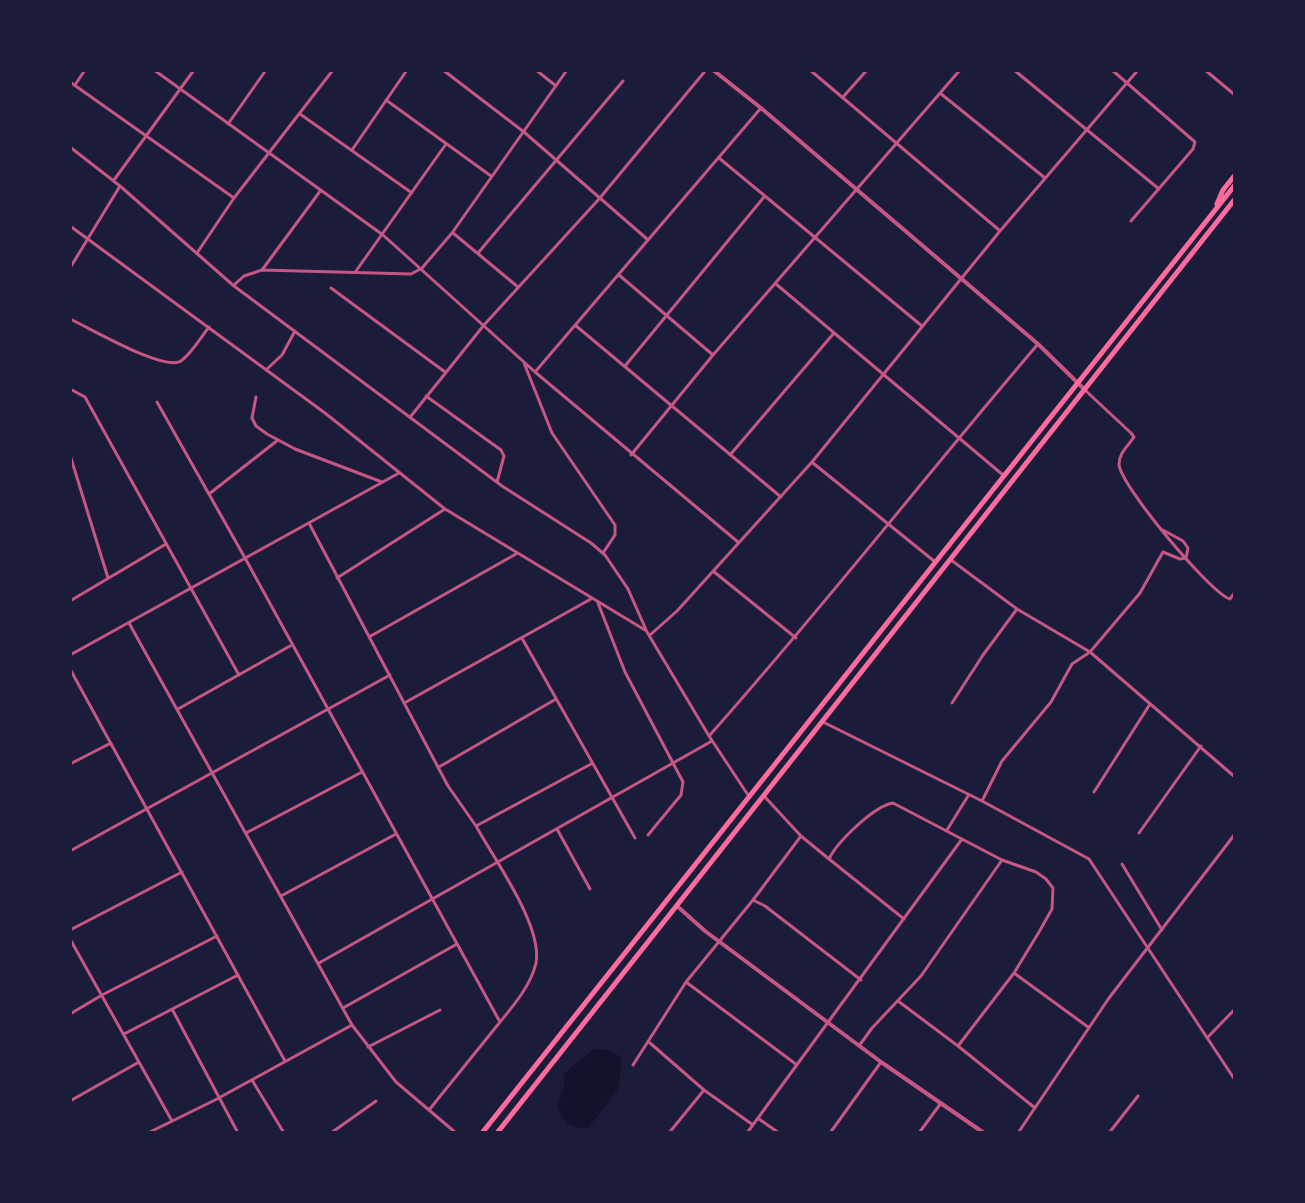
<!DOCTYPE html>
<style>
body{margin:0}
#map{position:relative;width:1305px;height:1203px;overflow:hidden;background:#1b1b3a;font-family:"Zilla Slab",serif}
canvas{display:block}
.frame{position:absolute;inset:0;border:72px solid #1b1b3a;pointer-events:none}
</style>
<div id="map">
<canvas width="1305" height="1203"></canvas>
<div class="frame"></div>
</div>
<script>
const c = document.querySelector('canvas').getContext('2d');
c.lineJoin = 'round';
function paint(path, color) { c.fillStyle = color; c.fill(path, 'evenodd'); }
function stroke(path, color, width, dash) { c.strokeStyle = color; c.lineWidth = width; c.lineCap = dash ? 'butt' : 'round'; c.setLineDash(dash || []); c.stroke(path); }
paint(new Path2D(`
 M594,1049l15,1 13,8 -4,31 -30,39c-19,0 -24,-4 -31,-22l8,-24 -2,-6c8,-12 20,-17 31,-27z`), '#12122b');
stroke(new Path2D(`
 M154,70l229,165 152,137 203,170
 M443,70l81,62 123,107
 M536,70l20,16
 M810,70l189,160
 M1014,70l145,119
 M1112,70l83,72 -2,7 -62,72
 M1205,70l30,25
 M70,82l164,116
 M75,85l10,-15
 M940,93l105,85
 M843,97l24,-27
 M386,100l105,76
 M300,114l112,79
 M228,124l38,-54
 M70,147l50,39 114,100 268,200 89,57 14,12 23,34 19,43 62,104 39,59
 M352,150l55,-80
 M719,158l203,168
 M114,180l80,-110
 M70,226l255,187 120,96 200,121
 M453,233l65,54
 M197,253l37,-55 99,-128
 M478,253l145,-172
 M70,268l50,-82
 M262,270l59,-80
 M356,271l90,-127
 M619,275l94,80
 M776,284l227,191
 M234,285l10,-9 18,-6 149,4 11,-6 30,-35 115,-163
 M331,288l114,84
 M70,319c20,9 94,53 111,42 11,-8 20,-24 28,-34
 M575,325l206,172
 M524,363l28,70 63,92v10l-12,18
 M625,366l139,-169
 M267,369l15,-14 13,-24
 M535,372l226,-264
 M70,389l15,8 154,278
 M1086,391l45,42 3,4c-6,9 -15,16 -15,27 0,20 91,129 111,135l5,-7
 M426,396l75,54 3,6 -7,26
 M256,397l-4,21 4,8 11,8 28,15 87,33
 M157,402l88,156 255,464 -71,88
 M411,416l73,-91 115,-126 107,-129
 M70,455l38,123
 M631,455l82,-100 247,-285
 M730,455l104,-122
 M813,463l121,98
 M209,494l69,-54
 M310,525l138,261 28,40 115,-62
 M951,560l66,49 73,43 145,125
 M713,571l83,67
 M337,578l108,-69
 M70,601l96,-57
 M598,603l27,69 58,110 -2,13 -33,40
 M129,623l223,402 44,57 60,51
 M650,635l27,-24 135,-149 188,-231 138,-161
 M369,637l147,-83
 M523,640l112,198
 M70,655l329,-182
 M70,669l215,392
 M406,702l185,-103
 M952,703l31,-48 34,-46
 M178,709l112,-63
 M823,722l159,79 107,58 146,221
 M709,736c113,-127 218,-262 329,-392
 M70,764l41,-21
 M439,767l117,-68
 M1094,792l56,-88
 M764,796l37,40 28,23c8,-17 45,-53 64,-56l109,57 34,12 10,7 7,9 -1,21 -13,23 -25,41 -56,73 77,62
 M982,801l20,-40 49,-59 21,-38 18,-12 50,-59 23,-41 17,7 6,-1 2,-10 -5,-7 -20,-11
 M476,826c18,33 67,100 60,137 -5,22 -22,42 -36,59
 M557,829l33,60
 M947,830l21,-34
 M246,833l116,-61
 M1139,833l62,-87
 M70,851l320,-176
 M829,859l75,60
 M1122,864l40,66
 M281,896l115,-62
 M753,900l48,-64
 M70,930l112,-58
 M70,939l102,182
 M319,963l393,-222
 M1014,973l74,54
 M686,982l111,83
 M898,1001l60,45
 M343,1008l114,-64
 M172,1009l66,124
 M70,1014l32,-19 115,-59
 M124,1034l114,-59
 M1207,1038l28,-29
 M650,1043l54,47 49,35
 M859,1046l13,-18 49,-52 81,-116
 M368,1047l72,-37
 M633,1065l53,-83 67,-82 12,6 96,74
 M252,1080l32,53
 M70,1101l69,-39
 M759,1119l20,14
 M148,1133l67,-33 137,-75
 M331,1133l45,-32
 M669,1133l35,-43
 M747,1133l215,-294
 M830,1133l51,-71
 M919,1133l22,-30
 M1018,1133l91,-135 126,-164
 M1109,1133l29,-37`), '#c65784', 3);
stroke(new Path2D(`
 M713,70l48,38 277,236 46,45
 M677,906l28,25 176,131 103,71`), '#c65784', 4);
stroke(new Path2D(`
 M1217,204l6,-14 12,-15
 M482,1133l753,-948
 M497,1133l738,-934`), '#ff6b9d', 5);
</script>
